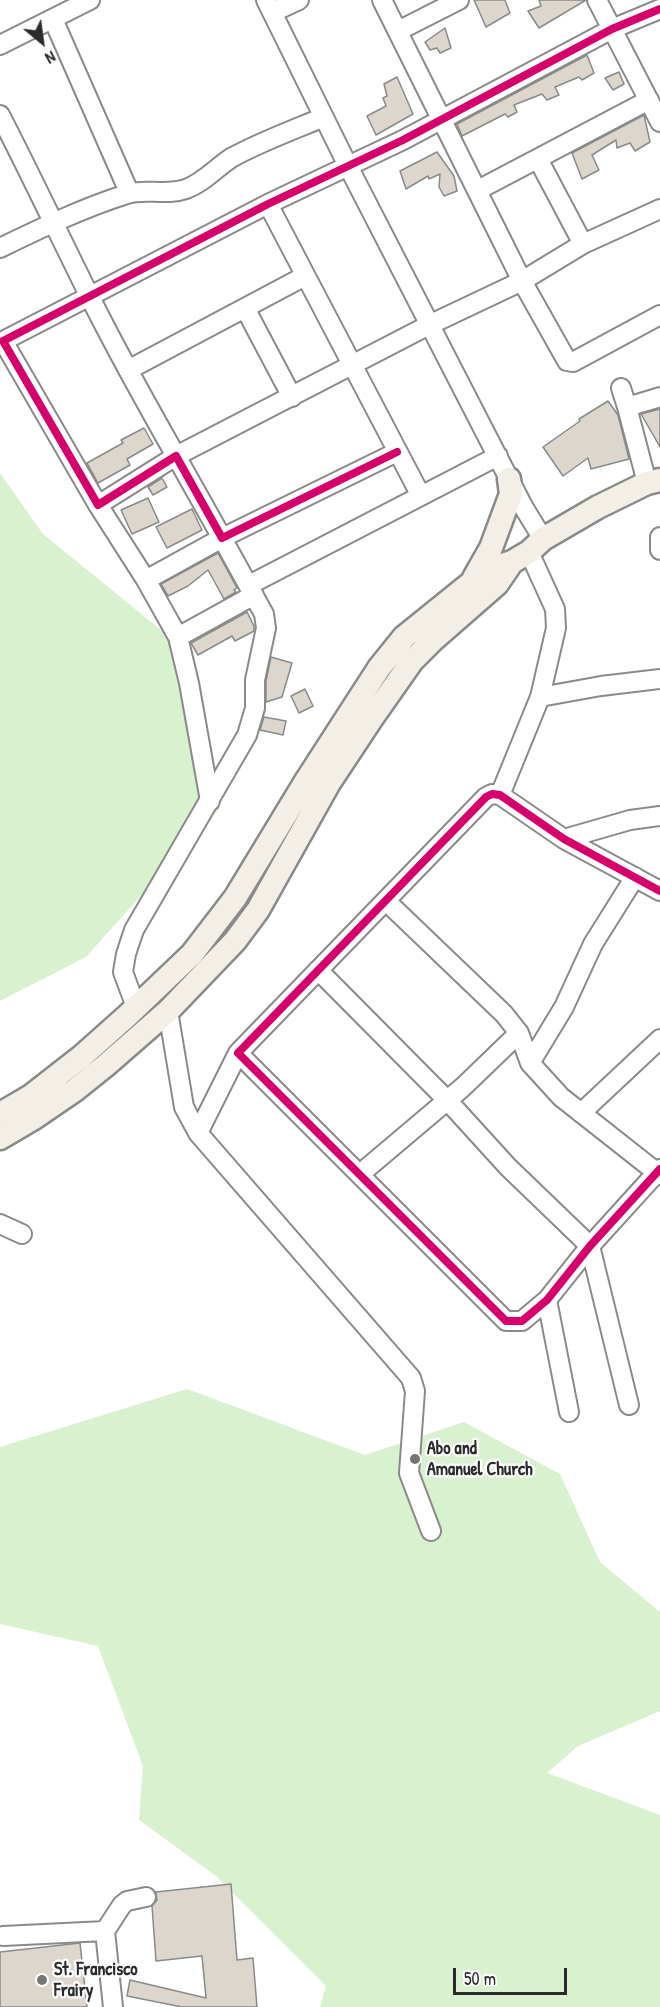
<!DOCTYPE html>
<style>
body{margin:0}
#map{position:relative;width:660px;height:2007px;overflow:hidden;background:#fff;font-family:"Patrick Hand",sans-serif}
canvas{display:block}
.north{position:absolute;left:12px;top:12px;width:60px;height:60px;-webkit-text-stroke:4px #fff;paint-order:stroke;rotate:151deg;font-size:16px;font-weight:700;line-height:24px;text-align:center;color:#2b2b2b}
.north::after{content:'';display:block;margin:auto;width:21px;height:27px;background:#2b2b2b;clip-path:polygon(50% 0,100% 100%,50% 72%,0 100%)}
.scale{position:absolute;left:453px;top:1968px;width:114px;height:27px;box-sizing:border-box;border:3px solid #2b2b2b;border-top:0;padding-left:8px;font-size:18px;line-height:21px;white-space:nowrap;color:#2b2b2b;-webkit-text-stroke:4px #fff;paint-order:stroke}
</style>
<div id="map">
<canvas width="660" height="2007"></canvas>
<div class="north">N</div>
<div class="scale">50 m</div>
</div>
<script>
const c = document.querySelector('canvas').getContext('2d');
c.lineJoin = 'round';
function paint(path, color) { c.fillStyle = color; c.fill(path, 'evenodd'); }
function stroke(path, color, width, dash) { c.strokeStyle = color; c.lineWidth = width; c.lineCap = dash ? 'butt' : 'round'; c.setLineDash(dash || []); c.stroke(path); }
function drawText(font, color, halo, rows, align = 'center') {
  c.font = font + ' "Patrick Hand",sans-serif'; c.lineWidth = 4.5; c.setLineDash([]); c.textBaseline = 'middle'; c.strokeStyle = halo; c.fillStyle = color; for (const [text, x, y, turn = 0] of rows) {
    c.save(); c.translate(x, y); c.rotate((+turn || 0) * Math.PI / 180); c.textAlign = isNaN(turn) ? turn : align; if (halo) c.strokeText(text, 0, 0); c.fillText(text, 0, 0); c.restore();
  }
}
paint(new Path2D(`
 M0,473l43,61 128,104 49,170 -134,149 -86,44z
 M187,1389l178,66 99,-33 96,52 40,88 60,50v99l-82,35 -31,27 113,42v192h-340l6,-21 -110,-110 -77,-56 4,-54 -45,-120 -98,-22v-177z`), '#d8f1ce');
const building = new Path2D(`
 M474,0h31l5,13 -24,14z
 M539,0h47l-47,28 -11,-17 13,-5z
 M445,28l6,20 -11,5 -3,-5 -7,2 -5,-8z
 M587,55l7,18 -12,7 -3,-3 -24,10 4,8 -12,5 -5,-6 -28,11 3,7 -9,5 -3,-3 -43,22 -5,-12z
 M619,72l5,12 -11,6 -8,-12z
 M397,77l16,37 -37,21 -9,-19 19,-10 -3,-8 4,-2 -3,-12z
 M644,115l6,27 -15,9 -5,-8 -13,5 -1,-8 -24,15 7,15 -17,9 -10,-26z
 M437,152l17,24 3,15 -13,5 -5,-9 1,-13 -11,5 -1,-3 -22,13 -6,-18z
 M608,401l10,14 11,44 -38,10 -3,-11 -25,18 -20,-29 37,-26 -1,-2z
 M660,409v38l-19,-33z
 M144,428l9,16 -26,15 3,6 -32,18 -11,-20 36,-20 -2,-3z
 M162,478l5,9 -14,8 -5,-8z
 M148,498l11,24 -27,12 -11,-24z
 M192,509l10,21 -35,18 -11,-21z
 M218,553l19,35 -3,2 2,2 -12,7 -16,-29 -20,16 -20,10 -7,-12z
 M247,612l7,14v5l-19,10 -3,-5 -34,19 -7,-12z
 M271,657l21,6 -10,34 -16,5v-21z
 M305,689l8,17 -14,7 -8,-17z
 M264,717l22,4 -3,14 -23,-5z
 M231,1884l6,76 16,-2 4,49h-75l-55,-11 3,-16 76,18 -4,-42 -46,5 -4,-55 5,-6 -1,-8z
 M80,1943l7,64h-87v-55z`);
paint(building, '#dcd6cd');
stroke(building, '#8a8a8a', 1.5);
const minor = new Path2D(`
 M266,0l82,166 176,342 19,31
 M382,0l140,281 45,80 6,1 87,-47
 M597,0l63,122
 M273,12l26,-12
 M53,19l76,173
 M398,31l61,-31
 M0,45l90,-45
 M0,115c31,60 59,120 89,180 27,55 57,108 87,161l253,-131 93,-44 61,-37 77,-35
 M538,159l45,85
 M478,190l171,-90
 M268,204l153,292
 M0,248c41,-20 83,-40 127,-54 17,-6 39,2 59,-5 17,-6 30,-21 45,-31 29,-16 62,-28 93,-41
 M245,308l47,89
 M128,370l177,-94
 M621,388l6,19
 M397,452l-175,86 -46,-82 -78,49 -95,-164 265,-137 135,-64 209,-111 48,-20
 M647,483l-20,-76 33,-10
 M98,505l48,75 76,-42 42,76 2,14 -11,52v28l-8,27 -113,195 -8,24 -3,18 13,35
 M660,537v13
 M146,580l32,57 11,46 21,118
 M249,585l249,-129
 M178,637l76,-42
 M540,697l61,-11 59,-7
 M500,795l40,-98 16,-69 -1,-19 -26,-57
 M564,839l66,-19 30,-4
 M660,891l-96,-52 -64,-44 -8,-1 -6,3 -248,256 268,268h16l25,-21 43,-54 70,-77
 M386,901l118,113 15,19
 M318,970l129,130 61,67 82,79 39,159
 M168,1011l16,96 14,26 213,245 4,13 -6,82 22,58
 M530,1063l34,-56 29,-63 42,-67
 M581,1113l79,-74
 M198,1133l40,-80
 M360,1174l103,-87 56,-54 11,30 31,34 99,78
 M0,1224l22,10
 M547,1300l22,112
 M3,1936l102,-5
 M113,2007l-8,-76 17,-26 5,-4 19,-4`);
const major = new Path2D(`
 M474,578l17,-30 20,-54 -2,-15
 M0,1114l31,-18 50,-39 46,-41 65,-62 43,-56 71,-117 73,-113 25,-31 83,-67 25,-8 17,-10 14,-13 55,-32 49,-24 13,-3
 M0,1138l34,-20 41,-28 30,-24 63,-55 67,-70 23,-31 71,-127 43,-65 40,-57 22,-22 63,-55 15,-22`);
stroke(minor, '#8a8a8a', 22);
stroke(major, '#8a8a8a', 27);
stroke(minor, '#fff', 18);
stroke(major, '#f3efe7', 22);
stroke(new Path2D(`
 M397,452l-175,86 -46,-82 -78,49 -95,-164 265,-137 135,-64 209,-111 48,-20
 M660,891l-96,-52 -64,-44 -8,-1 -6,3 -248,256 268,268h16l25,-21 43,-54 70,-77`), '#d6006c', 8);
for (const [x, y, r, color] of [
 [415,1459,6,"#757575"],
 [42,1980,6,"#757575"]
]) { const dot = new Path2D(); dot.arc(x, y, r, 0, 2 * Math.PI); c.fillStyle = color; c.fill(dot); stroke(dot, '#fff', 2); }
drawText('bold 18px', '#2b2b2b', '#fff', [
 ["Abo and",427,1449],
 ["Amanuel Church",427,1470],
 ["St. Francisco",54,1970],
 ["Frairy",54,1991]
], 'left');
</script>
